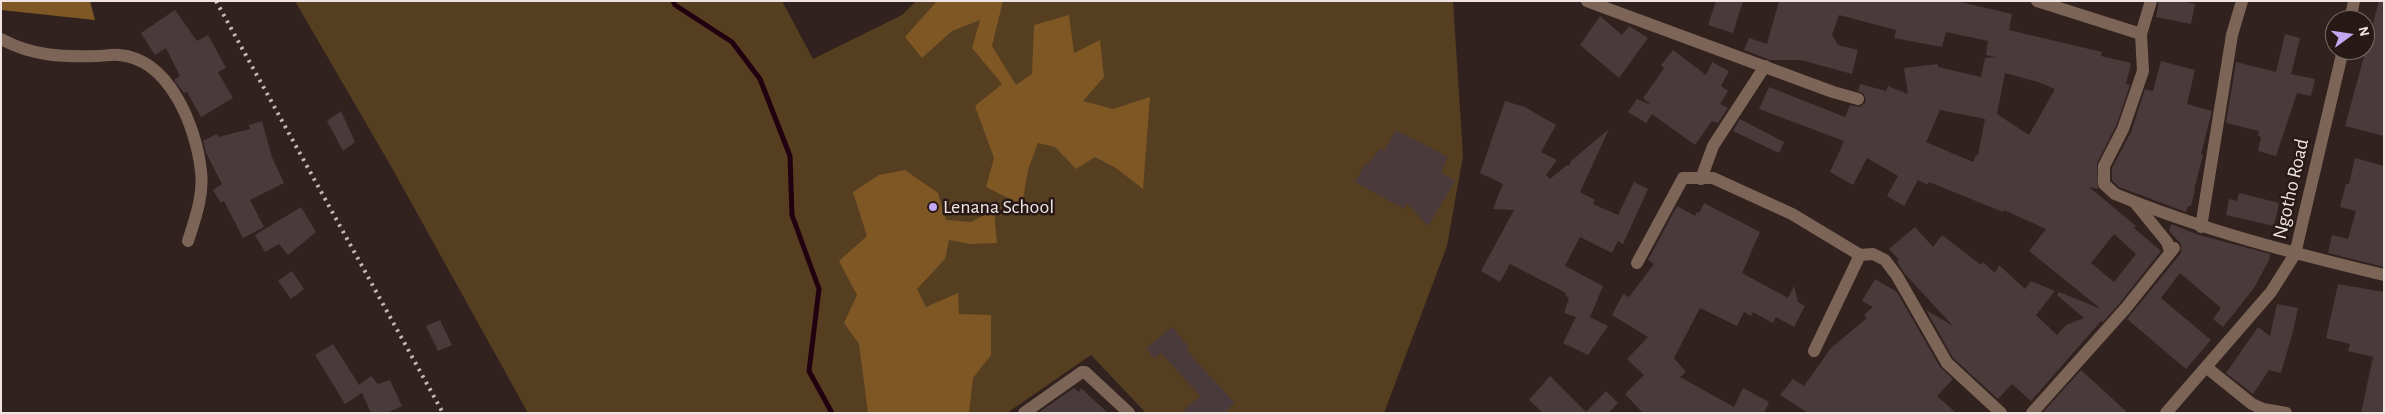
<!DOCTYPE html>
<style>
body{margin:0}
#map{position:relative;width:2385px;height:414px;overflow:hidden;background:#31221f;font-family:"Alegreya Sans",sans-serif}
canvas{display:block}
.frame{position:absolute;inset:0;border:2px solid #efe4e2;pointer-events:none}
.north{position:absolute;left:2325px;top:10px;width:50px;height:50px;box-sizing:border-box;background:#271916;border:1px solid #776a68;border-radius:50%;rotate:76deg;font-size:14px;font-weight:700;line-height:20px;text-align:center;color:#efe4e2}
.north::after{content:'';display:block;margin:auto;width:18px;height:22px;background:#c2a8f3;clip-path:polygon(50% 0,100% 100%,50% 72%,0 100%)}
</style>
<div id="map">
<canvas width="2385" height="414"></canvas>
<div class="frame"></div>
<div class="north">N</div>
</div>
<script>
const c = document.querySelector('canvas').getContext('2d');
c.lineJoin = 'round';
function paint(path, color) { c.fillStyle = color; c.fill(path, 'evenodd'); }
function stroke(path, color, width, dash) { c.strokeStyle = color; c.lineWidth = width; c.lineCap = dash ? 'butt' : 'round'; c.setLineDash(dash || []); c.stroke(path); }
function drawText(font, color, halo, rows, align = 'center') {
  c.font = font + ' "Alegreya Sans",sans-serif'; c.lineWidth = 5; c.setLineDash([]); c.textBaseline = 'middle'; c.strokeStyle = halo; c.fillStyle = color; for (const [text, x, y, turn = 0] of rows) {
    c.save(); c.translate(x, y); c.rotate((+turn || 0) * Math.PI / 180); c.textAlign = isNaN(turn) ? turn : align; if (halo) c.strokeText(text, 0, 0); c.fillText(text, 0, 0); c.restore();
  }
}
paint(new Path2D(`
 M295,1h487l31,58 89,-44 14,-14h537l10,155 -16,90 -63,167h-238l-55,-58 -84,58h-479l-136,-245z`), '#563e20');
paint(new Path2D(`
 M1,1h89l5,19 -94,-10z
 M937,1h66l-11,45 24,39 16,-11 2,-49 35,-10 5,38 26,-13 4,37 -21,24 30,8 37,-12 -7,92 -27,-21 -21,-11 -19,12 -21,-22 -17,-4 -10,27 -6,35 -36,-18 8,-29 -19,-52 27,-22 -30,-36 8,-28 -28,11 -30,27 -17,-21z
 M905,170l33,23 8,27 25,2 23,-12 3,33 -27,1 -21,-4 -4,19 -28,30 9,18 32,-14 1,21 32,1v40l-18,23 -4,35h-101l-9,-69 -15,-21 13,-28 -18,-34 28,-25 -14,-44 26,-17z`), '#7e5725');
stroke(new Path2D(`
 M673,1l2,4 57,37 28,37 30,77 2,59 27,74 -10,82 23,42`), '#220010', 5);
paint(new Path2D(`
 M1716,1h27l-10,32 -25,-8z
 M1779,1h177l56,13 -3,16 93,22 -1,4 30,7 -5,21 4,1 -14,41 -19,37 1,26 -9,-2 47,39 -2,2 27,23 -42,53 -16,18 -2,-1 -70,80 -19,-17 -14,15 -45,-41 -27,-48 27,16 -48,-52 -8,-12 2,-2 -10,-11 26,-22 18,20 9,-12 39,30 2,-3 12,11 4,-8 26,24 6,-8 24,10 -19,24 21,20 9,-10 18,-7 -27,-23 2,-3 42,17 -72,-58 17,-22 -42,-19 -1,2 -74,-30 -1,3 -10,-5 -14,26 -17,-10 11,-20 -31,-18 -14,27 -23,-13 14,-31 -85,-32 10,-22 76,30 5,-12 10,2 6,-5 -2,-8 -6,-3 2,-7 26,7 2,-5 20,8 -4,-26 34,-4v3l43,10 4,-19 11,-1 -10,-2 2,-14 -42,-9 -4,15 -48,-9 2,-8 -57,-15 -7,20 6,10 20,5 -6,24 -51,-14h-31l-26,-10 5,-12 18,6zM2005,73l33,9 17,7 -26,46 -32,-21zM1940,110l45,9 -7,36h-2l-3,7 -47,-20zM2114,234l22,20 -22,28 -23,-19z
 M2159,1h22l14,3 -4,20 -35,-7z
 M2379,1h5v135l-39,-10z
 M175,10l22,31 11,-6 18,33 -8,4 15,26 -32,19 -14,-25 -3,1 -10,-13 6,-4 -14,-28 -11,7 -14,-22z
 M1600,16l22,19 7,-9 19,12 -29,40 -39,-33z
 M2285,34l15,4 -9,36 24,5 -4,17 -14,-3 -21,63 -18,-5 3,-14 -3,-1 1,-5 -33,-8 10,-61 40,10z
 M1673,50l33,25 6,-13 17,9 -8,15 7,5 -8,13 8,4 -10,15 -6,-2 -17,24 -43,-31 -6,9 -18,-11 9,-13 14,6 -8,-7 13,-18 8,-12 -3,-3z
 M2161,61l34,9 -8,34 25,7 -11,43 2,1 -9,35h1l-4,16h-3l-2,6 -67,-25 -7,-7v-12l19,-36 14,-43 8,2z
 M1505,101l20,6 31,18 -15,27 16,8 -11,15 4,4 17,-14 2,1 2,-5 38,-32 -29,63 15,8 -2,4 25,11 16,-33 14,7 -25,55 -5,-3 -6,12 -32,-16 -15,29 38,20 -13,31 18,9 -20,29 -25,-12 13,-26 -12,-4 5,-15 -4,-3 1,-2 -56,-29 -10,18 -19,-11 33,-61 -21,-1 10,-25 -23,-11z
 M341,111l14,31 -12,9 -16,-30z
 M1740,119l44,23 -5,11 -46,-22z
 M262,121l10,36 12,26 -34,17 14,27 -21,11 -19,-37 -3,2 -8,-13 9,-6 -16,-31 -3,-12 14,-7 1,3 32,-8 -1,-4z
 M1396,130l52,27 -7,15 14,9 -27,45 -21,-23 -3,6 -49,-27 11,-19 2,2 12,-17 4,3z
 M2355,158l29,8v101l-56,-14 4,-18 16,4 8,-28 -16,-4 6,-23h3z
 M2239,193l40,10 -5,23 -48,-11 3,-16 8,2z
 M1704,203l56,29 -18,41 46,25 6,-12 4,16 7,4 -11,21 -18,-10 -3,6 -20,-11 -2,4 -7,-4 -7,14 -37,-18 -26,50 12,14 -6,5 54,30 9,-19 26,14 -5,11h-121l-18,-19 19,-19 -17,-16 21,-22 -36,-22 11,-21 6,3 25,-33 -6,-4 29,-54 18,10 2,-4 2,1z
 M301,207l15,25 -28,23 -9,-11 -14,8 -10,-17z
 M2171,224l28,11 71,19 -1,6 -15,28 -31,39 -10,-8 8,-11 -41,-35 -19,25 50,42 -25,29 -59,-50 54,-66v-9l-12,-13z
 M292,271l12,18 -13,10 -13,-18z
 M1875,279l22,13 43,75 13,12 -16,17 19,17h-148l-28,-18 13,-16 11,7 27,-38 36,-30 -3,-3 9,-8 -11,-6z
 M2338,284l46,8v121h-23l12,-56 -25,-6 2,-7 -24,-6z
 M2277,304l21,4 -5,23 -12,42 -12,-3 -16,24 -27,-21 32,-46 12,9z
 M440,320l12,25 -14,6 -12,-25z
 M1172,327l17,20 -2,4 48,52 -11,10h-43l19,-17 -39,-43 -7,6 -8,-11z
 M333,344l26,41 12,-9 7,8 12,-4 12,26 -15,7h-16l-9,-20 -17,11 -30,-49z
 M2081,370l47,43 -85,-1z
 M1550,376l36,36 20,-21 12,12 -10,10h-65l-14,-13z
 M1074,388l5,4 2,-4 27,25h-70z`), '#4a3a3b');
stroke(new Path2D(`
 M1587,1l246,91 25,7
 M2037,1l104,33
 M2151,1l-10,33 2,37 -20,58 -19,37v18l11,10c87,36 177,59 269,81
 M2350,20l4,-19
 M1,39c31,17 61,18 96,17 7,0 15,-2 22,-1 51,4 77,72 82,116 3,24 -6,48 -13,70
 M1701,179l12,-33 52,-80
 M2201,227l31,-192 10,-34
 M1860,255l13,-1 12,6 12,16 50,87 54,50
 M1637,263l46,-85h30l79,36 68,41 -46,96
 M2206,367l46,37 11,5 23,4
 M1024,413l58,-41h3l44,41
 M2032,413l93,-104 49,-61h-5l-2,-6 -31,-38
 M2166,413l105,-121 24,-38 48,-204`), '#7c6456', 12);
stroke(new Path2D(`
 M216,1l227,412`), '#c4b8b6', 4, [2.5, 5]);
for (const [x, y, r, color] of [
 [933,207,5,"#c2a8f3"]
]) { const dot = new Path2D(); dot.arc(x, y, r, 0, 2 * Math.PI); c.fillStyle = color; c.fill(dot); stroke(dot, '#271916', 2); }
drawText('20px', '#efe4e2', '#271916', [
 ["Ngotho Road",2291,189,-77]
]);
drawText('20px', '#efe4e2', '#271916', [
 ["Lenana School",943,207]
], 'left');
</script>
